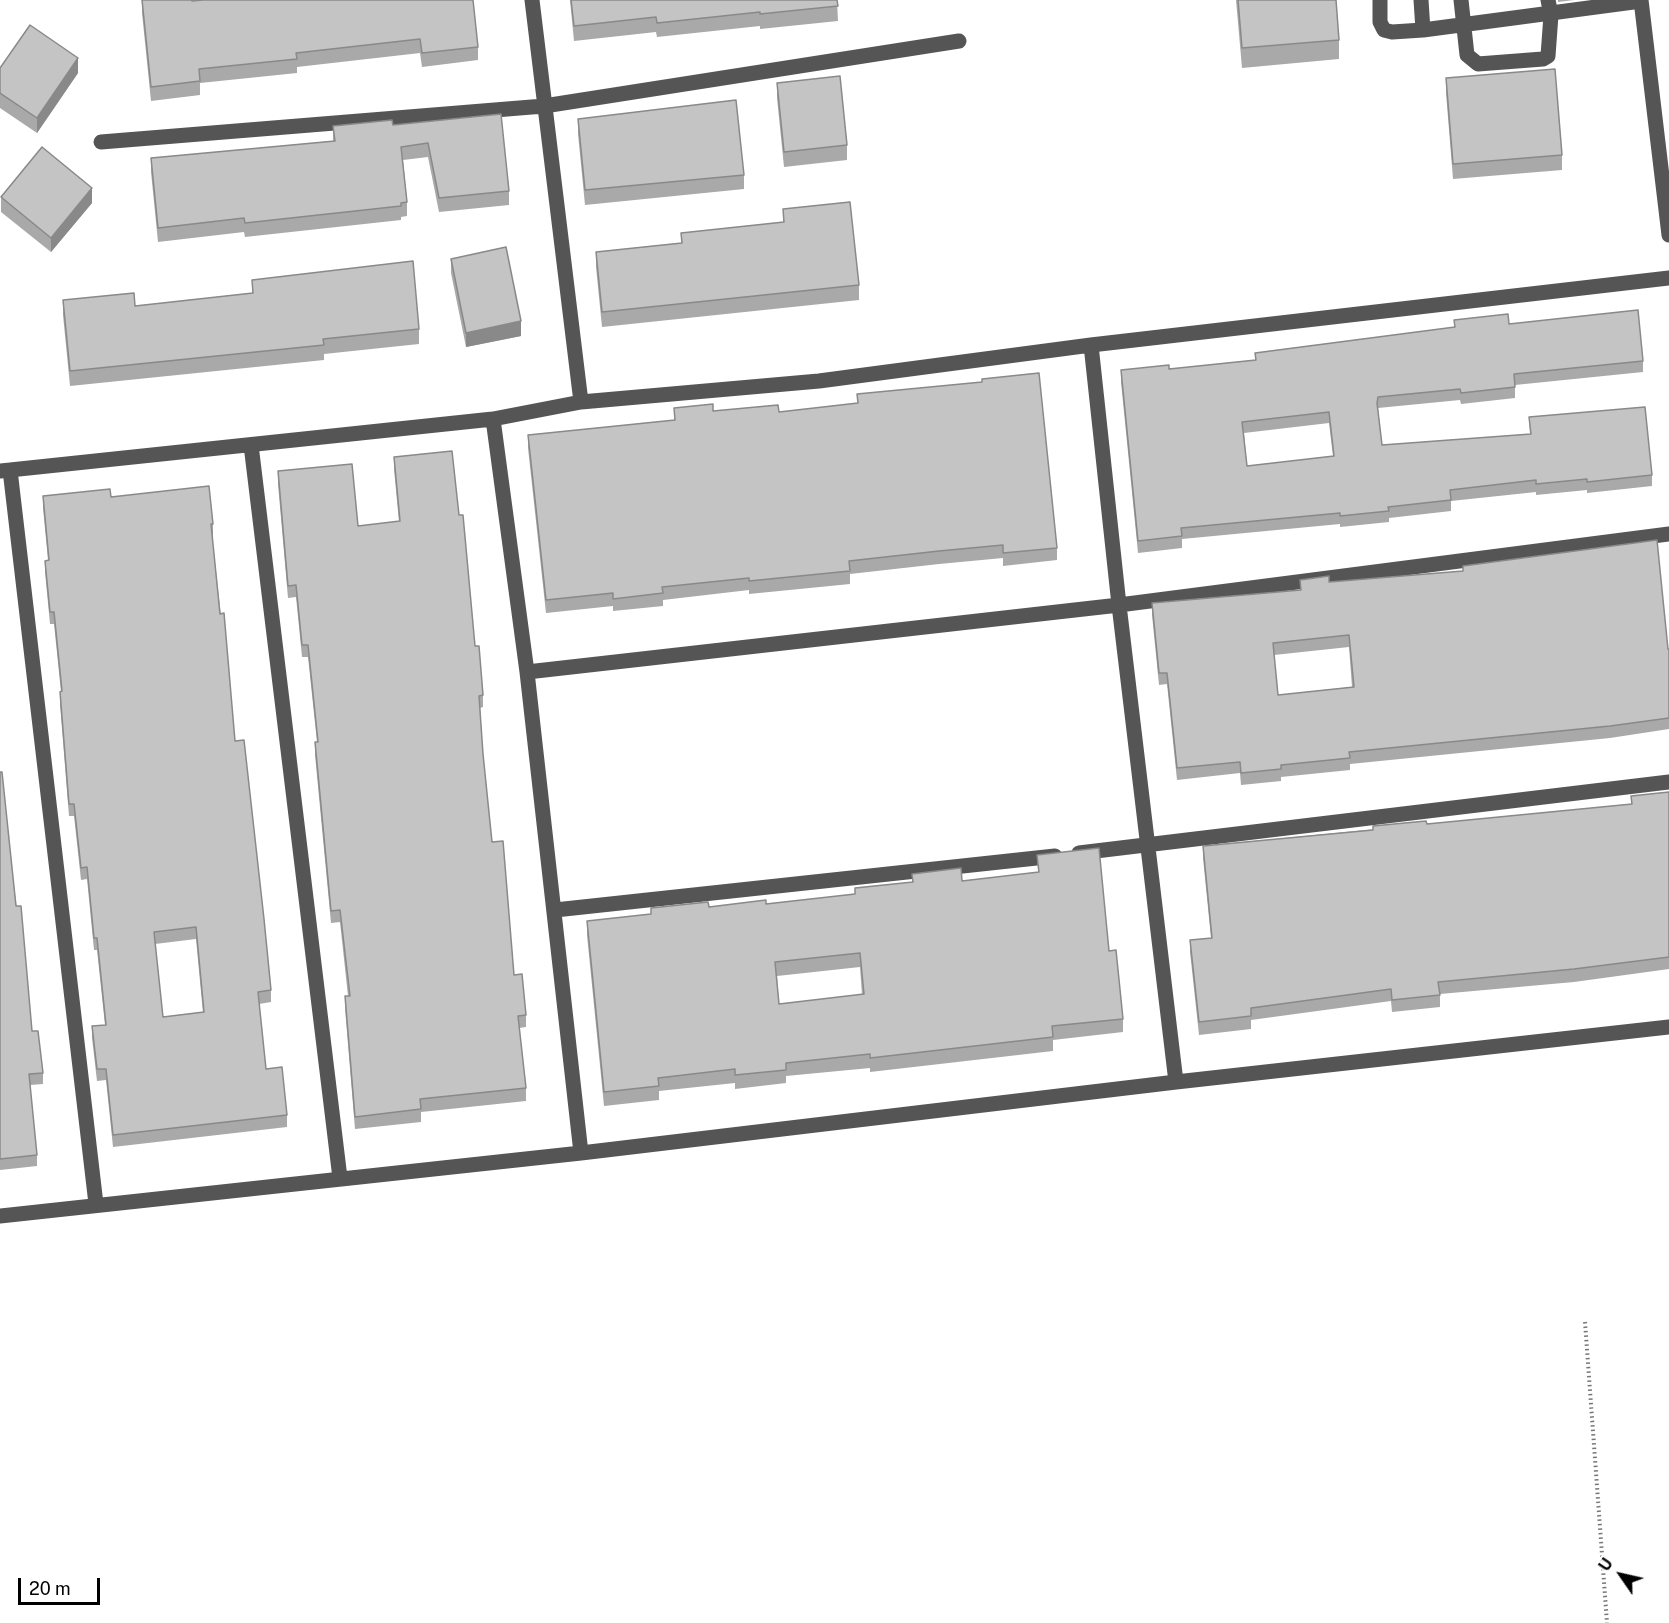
<!DOCTYPE html>
<style>
body{margin:0}
#map{position:relative;width:1669px;height:1623px;overflow:hidden;background:#fff;font-family:"Public Sans",sans-serif}
canvas{display:block}
.north{position:absolute;left:1591px;top:1545px;width:60px;height:60px;-webkit-text-stroke:4px #fff;paint-order:stroke;rotate:304deg;font-size:16px;font-weight:700;line-height:24px;text-align:center;color:#000}
.north::after{content:'';display:block;margin:auto;width:21px;height:27px;background:#000;clip-path:polygon(50% 0,100% 100%,50% 72%,0 100%)}
.scale{position:absolute;left:18px;top:1578px;width:82px;height:27px;box-sizing:border-box;border:3px solid #000;border-top:0;padding-left:8px;font-size:18px;line-height:21px;white-space:nowrap;color:#000;-webkit-text-stroke:4px #fff;paint-order:stroke}
</style>
<div id="map">
<canvas width="1669" height="1623"></canvas>
<div class="north">U</div>
<div class="scale">20 m</div>
</div>
<script>
const c = document.querySelector('canvas').getContext('2d');
c.lineJoin = 'round';
function stroke(path, color, width, dash) { c.strokeStyle = color; c.lineWidth = width; c.lineCap = dash ? 'butt' : 'round'; c.setLineDash(dash || []); c.stroke(path); }
function paint(path, color) { c.fillStyle = color; c.fill(path, 'evenodd'); }
stroke(new Path2D(`
 M1585,1322l22,301`), '#777', 4, [1.5, 3]);
stroke(new Path2D(`
 M532,0l49,402
 M1380,0v22l4,8 8,2 31,-2 218,-29
 M1421,0l2,30
 M1461,0l6,55 11,9 65,-5 5,-3 3,-41 -3,-15
 M1641,0l28,235
 M101,142l443,-36 415,-65
 M1091,345l28,260 57,477
 M493,419l34,253 54,481
 M251,445l89,733
 M10,470l86,734
 M0,471l493,-52 88,-17 238,-21 272,-36 578,-67
 M527,672l592,-67 550,-71
 M1079,853l590,-71
 M555,910l500,-54
 M0,1216l581,-63 595,-71 493,-55`), '#555', 15);
paint(new Path2D(`
 M142,0l50,1 286,46v13l-56,7 -2,-14 -123,14v6l-97,10v12l-49,6 -9,-88z
 M570,0h267l1,21 -78,8v-3l-103,11 -1,-5 -82,9z
 M1236,0h100l3,40v19l-97,9z
 M1558,0h16l-16,2z
 M0,68l78,5 -41,60 -37,-25z
 M1446,78l116,77v15l-109,9 -7,-86z
 M777,83l70,62v15l-63,7 -7,-69z
 M501,114l8,77v14l-70,7 -11,-55 -25,3 4,42v14l-6,1v3l-156,17 -1,-5 -86,10 -7,-70v-14l182,-17v-15l60,-1z
 M578,119l166,56v14l-159,16 -7,-71z
 M1,197l91,6 -41,49 -50,-40z
 M783,209l76,76v15l-257,27 -6,-60v-15l85,-9v-10l102,-11z
 M451,259l70,77 -55,11 -15,-74z
 M252,280l167,49v15l-95,10v6l-254,26 -7,-71v-15l72,6 117,-13z
 M1454,320l55,4 134,37v11l-128,13v13l-54,6 -1,-4 -82,8 4,37 148,-11 -1,-17 123,58v11l-65,7v-3l-51,5v-3l-85,9v10l-62,7v4l-49,5v-3l-158,15v9l-44,5 -17,-171v-12l48,-1 86,-9v-7l199,-26zM1329,423l4,33 -86,10 -3,-33z
 M857,394l200,154v12l-54,6v-8l-64,6 -89,10v10l-101,10v-4l-86,10v6l-50,5v-5l-67,7 -18,-165v-13l146,-15v-12l39,3 66,1 78,-8z
 M394,457l65,58 16,131 8,49v12l-3,1 3,46 9,88 22,133 12,40v12l-7,1 7,60v13l-105,11v10l-66,7 -10,-121v-12h3l-8,-74 -9,1 -16,-168v-13h2l-9,-85h-6l-6,-60 -8,1 -10,-114v-13l80,55 41,-4 -5,-53z
 M43,496l68,1 102,27v12h-1l23,205 36,249v12l-12,2 7,65 21,46v12l-174,20 -7,-67 -9,1 -5,-43v-12l13,-1 -8,-75h-3l-7,-71 -6,1 -7,-64h-5l-9,-112v-12h1l-7,-68h-4l-5,-52v-11l3,-1 -5,-52zM196,939l7,74 -40,4 -8,-73z
 M1300,580l29,2 340,67v80l-59,9 -260,26v6l-69,7v4l-40,4 -1,-12 -63,7 -10,-96 -8,1 -7,-70v-12l148,-13zM1349,647l3,40 -74,8 -4,-40z
 M0,772l32,259 11,42v11l-13,1 7,70v11l-37,4z
 M1669,792v177l-95,13 -134,12v13l-48,5 -1,-11 -140,19v9l-52,6 -9,-83v-12l21,-2 -8,-80v-12l428,-42v-8z
 M1037,855l72,96 14,68v13l-70,8v11l-183,21v-4l-84,8v7l-51,6v-6l-76,8v9l-55,6 -17,-171v-14l64,-7v-6l58,-1 57,-3 89,-10v-6l57,-6v-8l50,7 76,-9zM860,967l2,28 -83,9 -2,-28z`), '#a9a9a9');
paint(new Path2D(`
 M78,58v15l-41,60v-15z
 M92,188v15l-41,49v-14z
 M521,321v15l-55,11v-14z`), '#898989');
const building = new Path2D(`
 M142,0h50v1l11,-1h270l5,47 -56,6 -2,-14 -124,14 1,6 -98,10 1,12 -49,6z
 M571,0h266l1,6 -78,8v-2l-103,11 -1,-6 -82,9z
 M1238,0h98l3,40 -97,8z
 M30,25l48,33 -41,60 -37,-25v-25z
 M1555,69l7,86 -109,9 -7,-86z
 M840,76l7,69 -63,7 -7,-69z
 M736,100l8,75 -159,15 -7,-71z
 M501,114l8,77 -70,7 -11,-55 -27,4 6,55 -6,1v3l-156,17 -1,-5 -86,10 -7,-70 184,-17 -2,-15 59,-6 1,5z
 M42,147l50,41 -41,50 -50,-41z
 M850,202l9,83 -257,27 -6,-60 86,-9 -1,-10 103,-11 -1,-13z
 M506,247l15,74 -55,12 -15,-74z
 M413,261l6,68 -96,10 1,6 -254,26 -7,-71 71,-7 1,13 118,-13 -1,-13z
 M1638,310l5,51 -129,13 1,13 -54,6 -1,-4 -82,8 -1,6 5,42 149,-11 -2,-17 116,-10 7,68 -65,7v-3l-51,5v-4l-86,10 1,10 -63,7 1,4 -49,5v-3l-159,15 1,8 -44,5 -17,-171 48,-5v4l87,-9 -1,-7 200,-26 -1,-7 54,-6 1,10zM1329,412l5,44 -87,10 -5,-44z
 M1039,373l18,175 -54,5v-8l-64,6 -90,10 1,10 -101,10v-3l-87,9 1,6 -50,6v-6l-67,7 -18,-165 147,-15 -1,-12 39,-4v7l65,-6 1,7 79,-9 -1,-9 125,-12v-3z
 M452,451l7,64h4l12,131h4l4,49 -4,1 4,58 9,88 11,-1 11,134 8,-1 4,41 -8,1 8,72 -106,11 1,10 -66,8 -10,-121h5l-10,-86 -9,1 -16,-169h3l-10,-97h-6l-6,-60 -8,1 -10,-115 74,-7 6,62 42,-5 -6,-64z
 M209,486l4,38h-2l9,90 4,-1 11,128 9,-1 20,179 7,71 -13,2 8,77 16,-2 5,48 -174,20 -7,-66h-9l-5,-43 14,-1 -9,-87h-3l-7,-71 -6,1 -7,-64h-5l-9,-112 2,-1 -8,-79h-4l-5,-51 4,-1 -6,-64 67,-7 1,8zM196,927l8,85 -41,5 -9,-85z
 M1657,540l11,109h1v69l-59,8 -261,26 1,6 -69,7v4l-40,4 -1,-11 -63,6 -10,-95h-8l-7,-70 149,-13 -1,-10 29,-4v6l134,-11v-5zM1349,635l5,52 -76,8 -5,-52z
 M0,772h2l14,134h5l11,125h6l5,42 -14,1 8,81 -37,4z
 M1669,792v165l-95,12 -136,13 2,13 -48,5 -1,-11 -140,19v8l-52,6 -9,-82 22,-2 -9,-92 170,-16v-4l53,-5 1,3 205,-20 -1,-8z
 M1099,848l10,103 7,-1 7,69 -71,7 1,11 -183,21v-4l-84,9v7l-51,5v-6l-77,9 1,8 -55,6 -17,-171 64,-7v-6l57,-6 1,5 57,-7v4l89,-10v-6l58,-6 -1,-8 49,-6 1,13 77,-9 -2,-17zM860,953l4,41 -85,10 -4,-42z`);
paint(building, '#c4c4c4');
stroke(building, '#898989', 1.5);
</script>
